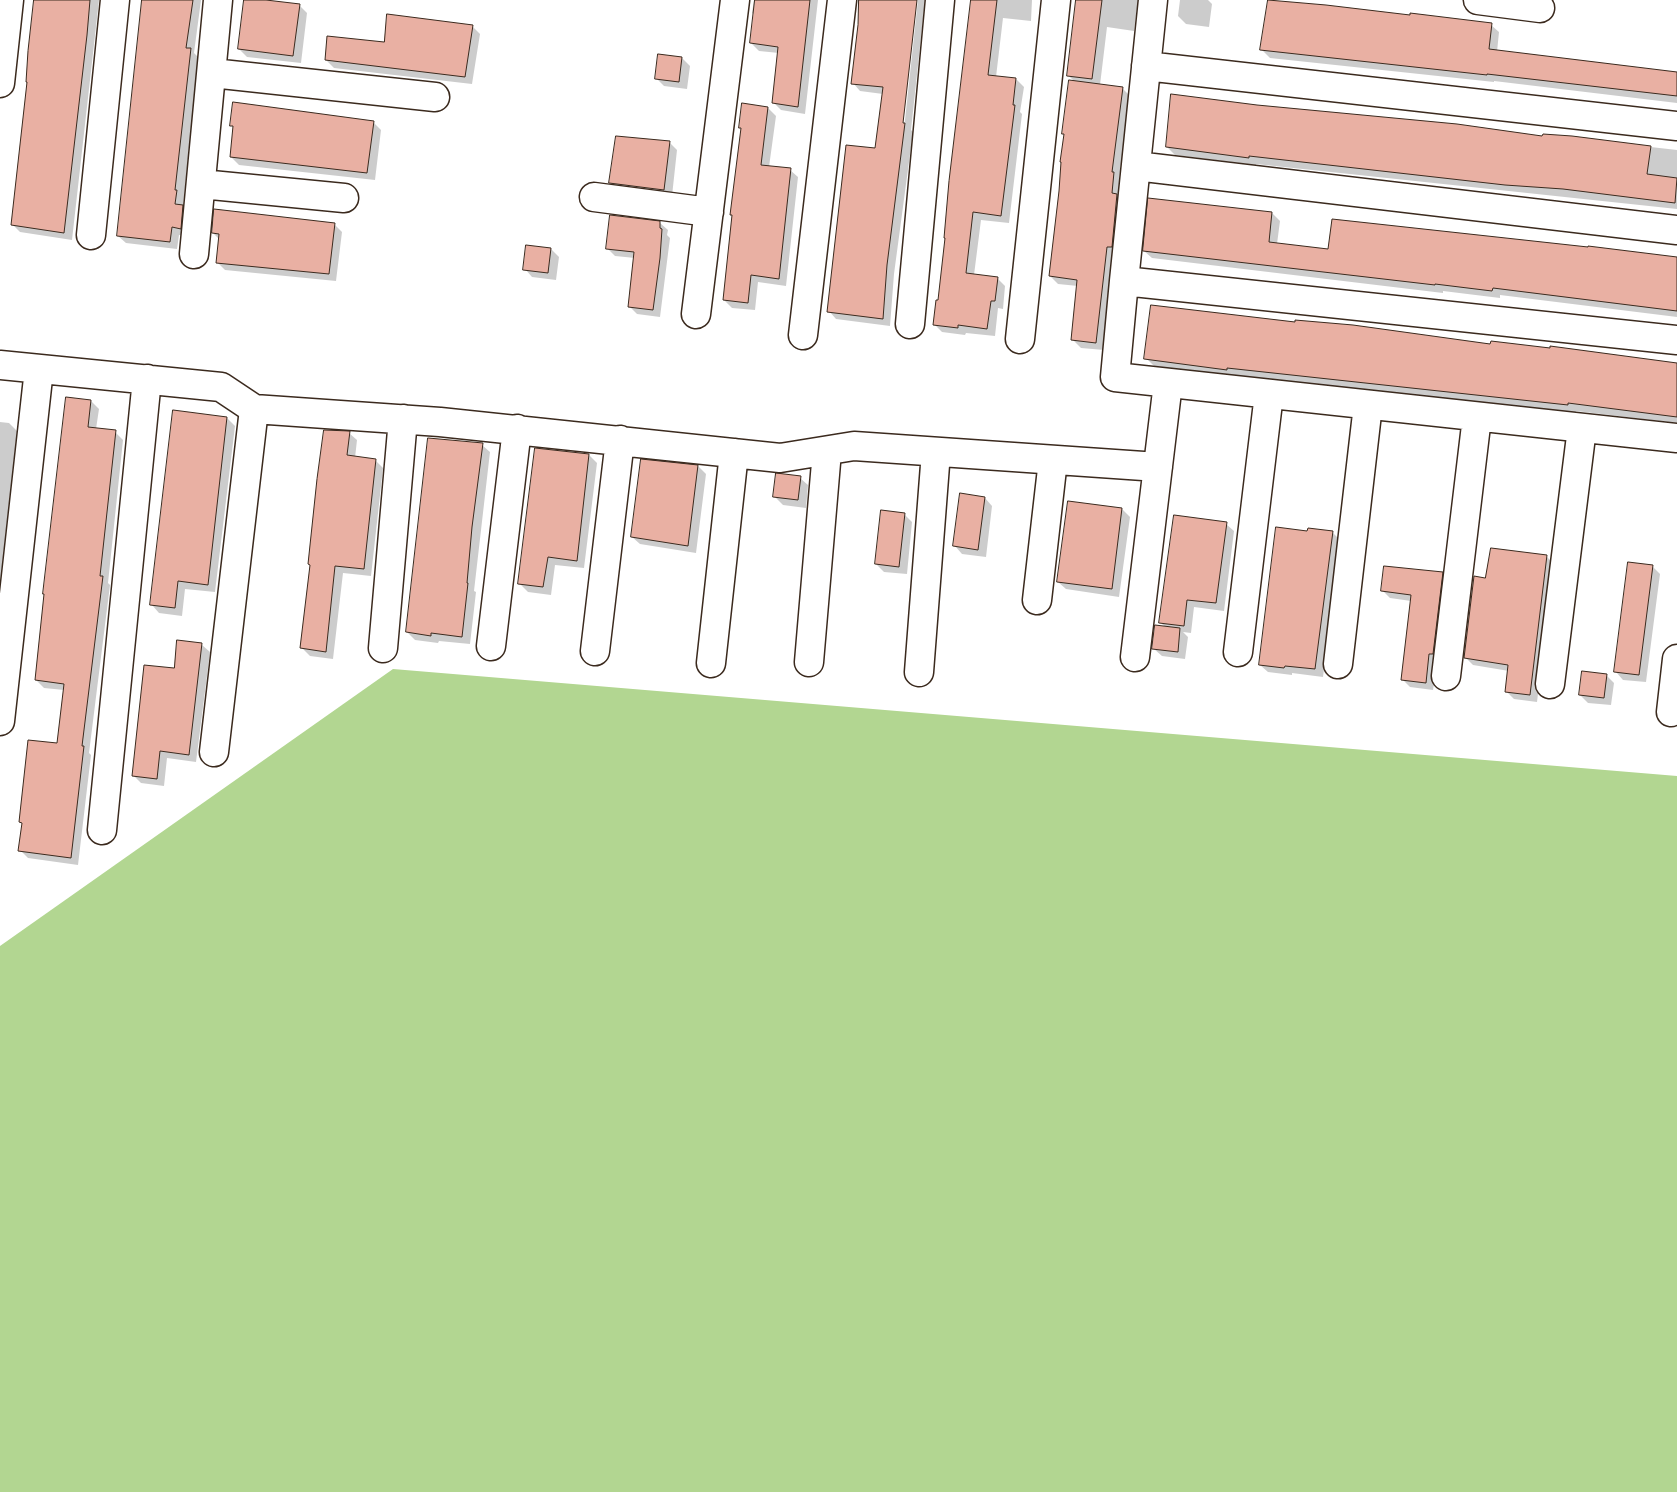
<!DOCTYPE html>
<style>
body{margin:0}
canvas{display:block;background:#fff}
</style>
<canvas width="1677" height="1492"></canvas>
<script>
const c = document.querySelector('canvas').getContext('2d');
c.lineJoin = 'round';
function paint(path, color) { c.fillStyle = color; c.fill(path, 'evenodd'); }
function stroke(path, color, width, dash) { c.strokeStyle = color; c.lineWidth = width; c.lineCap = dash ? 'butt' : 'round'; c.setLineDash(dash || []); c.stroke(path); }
paint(new Path2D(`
 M393,669l1284,107v716h-1677v-546z`), '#b2d691');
paint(new Path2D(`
 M36,0h63l-27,240 -52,-8 -8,-8z
 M142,0h59l-7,53 4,4 -15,150 7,7 -2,22 -9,-1 -2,14 -51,-6 -8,-7z
 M245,0h15l39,5 8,8 -6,50 -54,-6 -8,-8z
 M754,0h64l-13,114 -24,-4 -8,-8 6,-49 -20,-2 -8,-8 4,-28 -3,-2z
 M862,0h53l-14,129h3l14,-129h7l-14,130 2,2 -19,142 -4,52 -54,-7 -7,-8 47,-162 7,-55 -23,-3 -7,-8z
 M972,0h60l-1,21 -28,-3 -7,59 20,2 8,8 -4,25 2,2 -13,109 -28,-3 -7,55 23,3 8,8 -2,23 -5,-1 -3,28 -29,-3 -1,2 -23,-3 -8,-8 5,-22z
 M1076,0h62l-4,31 -27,-4 -7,58 22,3 8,8 -11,83 3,2 -18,169 -23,-2 -8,-8 5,-54 -20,-2 -8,-8 10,-85 5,-56 -2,-1 12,-52 -7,-7z
 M1180,0h28l4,4 -3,23 -23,-3 -8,-8z
 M1491,25l8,7 -2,20 180,21v30l-183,-22v1l-224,-24 -8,-8z
 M472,26l8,8 -8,50 -138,-16 -8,-8 59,-17z
 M682,58l8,8 -3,23 -23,-3 -8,-8z
 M1257,107l287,30 28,1 105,12v59l-421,-45v1l-81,-10 -8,-8z
 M768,108l8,8 -7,51 21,3 8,7 -12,109 -28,-4 -3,28 -23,-2 -8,-8 9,-84 -2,-2 11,-85z
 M373,122l8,8 -6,50 -136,-15 -8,-8 3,-29 -2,-3z
 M669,142l8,8 -5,46 -54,-5 -7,-8z
 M1272,213l8,8 -3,23 52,6 348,8v59l-177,-22v3l-57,-7v2l-291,-35 -8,-7z
 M660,223l8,7 -1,5 3,3 -10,79 -23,-3 -8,-8 6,-48 -20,-2 -8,-8z
 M334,224l8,8 -6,49 -111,-11 -8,-8 3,-22 -7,-7z
 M551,249l8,8 -3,23 -24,-3 -7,-8z
 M1296,323l381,41v59l-101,-12 -1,2 -341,-38v2l-80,-11 -8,-8z
 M91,401l8,8 -3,20 19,3 8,8 -15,143 2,2 -21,168 2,2 -13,110 -50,-7 -8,-8 3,-26 -2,-2 37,-77 6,-55 -20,-2 -8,-8z
 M227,418l8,8 -20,166 -30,-3 -3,27 -23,-3 -7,-8z
 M0,422l9,1 8,8 -17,153z
 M349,433l8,7 -2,18 20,2 8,8 -12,108 -28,-3 -10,86 -23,-3 -8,-8 10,-82z
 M482,445l8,7 -16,139 2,1 -6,52 -31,-3 -1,2 -23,-3 -8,-8z
 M589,455l8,8 -13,105 -29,-3 -4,30 -23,-3 -8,-8z
 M698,466l8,8 -10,79 -56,-9 -8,-7z
 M800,478l8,7 -2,23 -23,-3 -8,-8z
 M985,498l7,8 -6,51 -24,-3 -7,-8z
 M1122,509l8,8 -11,80 -53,-8 -8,-7z
 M905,515l7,7 -5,52 -23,-2 -8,-8z
 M1226,524l8,7 -10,80 -30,-4 -3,26 -8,-1 5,5 -3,22 -23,-3 -8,-7 11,-22 -5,-5z
 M1332,532l8,8 -17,137 -31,-4v2l-24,-3 -8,-7z
 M1546,556l8,8 -17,138 -23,-3 -7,-7 2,-21 -36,-6 -8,-8 21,-77z
 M1652,566l8,8 -14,108 -23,-2 -7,-8z
 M1442,573l8,8 -17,109 -23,-3 -8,-8 9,-78 -21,-3 -7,-7z
 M202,645l8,7 -14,110 -29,-4 -3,28 -23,-3 -8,-8 42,-105z
 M1606,675l8,8 -3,22 -23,-2 -8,-8z`), '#0003');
const building = new Path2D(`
 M34,0h56l-3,35 -23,198 -53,-8 16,-143h-1l2,-31z
 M142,0h51l-7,48h5l-16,142h2l-2,14 8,1 -2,24 -9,-2 -2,15 -53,-6z
 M244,0h22l34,4 -7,52 -55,-7z
 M755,0h55l-12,107 -26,-4 6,-56 -28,-4z
 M859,0h58l-14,123h2l-18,142 -4,54 -56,-7 19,-167 29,3 8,-61 -32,-3 7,-59z
 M971,0h26l-9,75 28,3 -3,27h2l-14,111 -28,-4 -7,61 32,4 -3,24h-4l-4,28 -29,-4v3l-25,-3 3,-25h2l7,-62h-1l5,-57z
 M1076,0h26l-10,79 -25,-3z
 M1268,0l58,5 84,10v-2l82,10 -3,26 188,23v24l-190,-22v1l-227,-25z
 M387,14l86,11 -8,52 -140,-17 2,-24 57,6z
 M658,54l24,3 -3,25 -24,-3z
 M1069,80l54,7 -11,85h2l-2,21 5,1 -5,53h-5l-11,96 -25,-3 6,-60 -28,-4 10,-85 2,-29h-1l4,-28h-2z
 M1171,94l86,11 200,19 85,12 1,-2 29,2 79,10 -4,28 30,4 -2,25 -112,-14 -58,-4 -256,-29v2l-83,-11z
 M233,102l141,19 -7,52 -137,-16 3,-31h-3z
 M742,103l26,4 -7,58 30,3 -12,111 -28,-4 -3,28 -25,-3 9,-85h-2l11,-87h-2z
 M616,136l54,5 -6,49 -55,-7z
 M1148,198l124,14 -3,30 59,7 4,-30 256,28v-1l89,11v54l-184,-23 -1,3 -57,-7v1l-292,-34z
 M214,209l121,14 -6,51 -113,-11 3,-29 -7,-1z
 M610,215l50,6v7l2,1 -2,29 -7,52 -25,-3 6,-55 -28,-3z
 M526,245l25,3 -3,25 -25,-3z
 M1151,305l144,17v-2l58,5 137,19 1,-3 59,7v-2l127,17v54l-109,-14v2l-341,-37v2l-83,-11z
 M66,397l25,3 -3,27 28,3 -16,146h3l-21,170h2l-13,112 -53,-7 4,-28 -3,-1 9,-82 29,3 7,-59 -29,-4 9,-86h-1z
 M173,410l54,7 -19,168 -30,-4 -3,27 -25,-3z
 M324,430l26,1 -3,24 29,4 -12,110 -29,-3 -9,86 -26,-4 10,-83 -2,-1 9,-85z
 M428,438l55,5 -11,84 -5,56h1l-6,54 -31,-4v3l-25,-4z
 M535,448l54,6 -12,107 -29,-4 -5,30 -25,-3z
 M641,459l57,6 -10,81 -57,-9z
 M776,473l25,3 -3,24 -25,-3z
 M960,493l25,4 -7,53 -25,-4z
 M1068,501l54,7 -10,81 -55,-7z
 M881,510l24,3 -6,54 -24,-3z
 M1174,515l53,7 -11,81 -29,-3 -3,26 -25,-3z
 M1276,527l31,4 1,-3 25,3 -18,138 -30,-3 -1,2 -25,-3z
 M1491,548l56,7 -17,140 -25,-3 3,-27 -44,-7 10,-82 11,2z
 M1628,562l25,3 -14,110 -25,-3z
 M1384,566l59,6 -10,82h-4l-3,29 -25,-3 10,-85 -30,-4z
 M1155,625l25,3 -2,24 -26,-3z
 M177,640l25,3 -13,112 -29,-4 -3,28 -25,-3 12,-111 30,3z
 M1582,671l25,3 -3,24 -25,-3z`);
paint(building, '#e9b0a3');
stroke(building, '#3b2a1e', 1);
const street = new Path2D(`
 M1153,0l-29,281 553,59
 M1478,0l62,8
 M1146,66l531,60
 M212,73l223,24
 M0,83l9,-83
 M1136,166l541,64
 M201,184l143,14
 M594,197l115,15
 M91,235l24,-235
 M194,254l24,-254
 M1124,281l-9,96 562,61
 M696,314l39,-314
 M910,324l30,-324
 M803,335l39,-335
 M1020,339l36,-339
 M0,365l221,22 33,22 -40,343
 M254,409l186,13 340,36 74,-12 304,21
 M1037,600l16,-140
 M491,646l26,-217
 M383,648l20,-229
 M595,651l25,-211
 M1238,652l31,-258
 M1135,657l33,-274
 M809,662l18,-211
 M711,663l23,-210
 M1338,664l30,-259
 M919,672l17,-220
 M1446,676l31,-259
 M1550,684l32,-256
 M1671,712l6,-53
 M0,721l39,-352
 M102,830l45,-451`);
stroke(street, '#3b2a1e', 31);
stroke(street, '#fff', 28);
</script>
